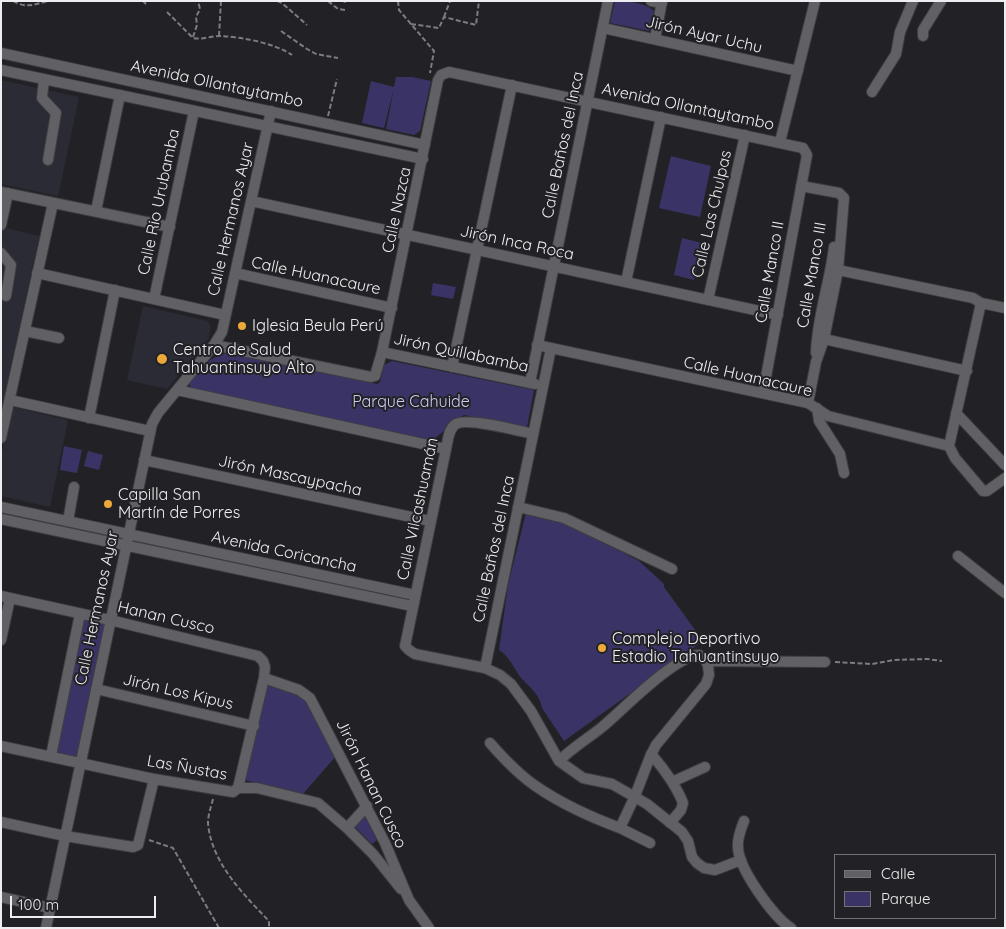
<!DOCTYPE html>
<meta charset="utf-8">
<style>
body{margin:0}
#map{position:relative;width:1006px;height:929px;overflow:hidden;background:#222226;font-family:Quicksand,sans-serif}
canvas{display:block}
.frame{position:absolute;inset:0;border:2px solid #eeeef1;pointer-events:none}
.legend{position:absolute;left:834px;top:854px;width:162px;height:65px;box-sizing:border-box;background:#222226;border:1px solid #747477;margin:0;padding:6px 9px;list-style:none;font-size:15px;color:#eeeef1}
.legend li{display:flex;align-items:center;gap:10px;height:25px}
.legend b{width:25px;border:1px solid #747477}
.scale{position:absolute;left:10px;top:896px;width:146px;height:22px;box-sizing:border-box;border:2px solid #eeeef1;border-top:0;padding-left:6px;font-size:15px;line-height:18px;white-space:nowrap;color:#eeeef1;-webkit-text-stroke:4px #222226;paint-order:stroke}
</style>
<div id="map">
<canvas width="1006" height="929"></canvas>
<div class="frame"></div>
<ul class="legend">
<li><b style="height:6px;background:#606065"></b>Calle</li>
<li><b style="height:14px;background:#3a3466"></b>Parque</li>
</ul>
<div class="scale">100 m</div>
</div>
<script>
const c = document.querySelector('canvas').getContext('2d');
c.lineJoin = 'round';
function paint(path, color) { c.fillStyle = color; c.fill(path, 'evenodd'); }
function stroke(path, color, width, dash) { c.strokeStyle = color; c.lineWidth = width; c.lineCap = dash ? 'butt' : 'round'; c.setLineDash(dash || []); c.stroke(path); }
function drawText(font, color, halo, rows, align = 'center') {
  c.font = font + ' Quicksand,sans-serif'; c.lineWidth = 4; c.setLineDash([]); c.textBaseline = 'middle'; c.strokeStyle = halo; c.fillStyle = color; for (const [text, x, y, turn = 0] of rows) {
    c.save(); c.translate(x, y); c.rotate((+turn || 0) * Math.PI / 180); c.textAlign = isNaN(turn) ? turn : align; if (halo) c.strokeText(text, 0, 0); c.fillText(text, 0, 0); c.restore();
  }
}
paint(new Path2D(`
 M1,80l78,17 -21,99 -57,-12z
 M1,227l38,9 -38,175z
 M143,306l65,15 3,6 -2,11 -42,51 -40,-9z
 M12,407l56,13 -18,87 -49,-11v-39z`), '#2b2b35');
paint(new Path2D(`
 M615,1c12,0 30,1 39,10l-5,20 -39,-8z
 M396,77h16l19,4 -11,50 -6,4 -28,-6 8,-41 -10,40 -22,-5 9,-42 23,6z
 M671,156l40,10 -11,51 -41,-9z
 M682,238l20,5 -8,37 -20,-5z
 M433,283l23,4 -3,12 -22,-4z
 M227,353l150,31 3,-2 4,-17 8,-4 142,29 -7,37 -63,-12 -17,10 -2,5 -16,13 -238,-54 -2,-6c12,-15 18,-25 38,-30z
 M64,446l18,4 -5,23 -17,-3z
 M88,451l15,4 -4,15 -15,-4z
 M526,513l36,8 77,40 25,23v3l39,54 -139,100 -22,-33c-2,-12 -10,-19 -17,-26 -11,-10 -13,-24 -26,-32l9,-65z
 M83,618l24,5 -28,135 -24,-5z
 M266,682l35,12 6,5 29,57 -34,39 -57,-15z
 M364,815l13,25 -5,4 -18,-18z`), '#3a3466');
const minor = new Path2D(`
 M651,1l11,2
 M603,28l195,43
 M923,36v-6l18,-29
 M655,39l7,-38
 M1,53l424,92
 M1,70l422,89
 M44,79l-2,19 14,15 -8,47
 M872,92l24,-38 4,-22 13,-31
 M780,142l35,-141
 M801,186l38,7 5,5 -6,72 -14,69 -8,23 -8,41
 M1,192l169,35
 M251,201l527,114
 M96,211l24,-116
 M1,225l7,-32
 M1,253l10,12 -5,31
 M838,270l135,28 8,5 24,5
 M37,273l188,42
 M235,273l157,35
 M626,282l35,-165
 M154,299l40,-188
 M708,300l37,-165
 M25,331l34,7
 M824,339l143,32
 M214,345l157,32 4,-1 7,-24 56,-272 3,-5 8,-3 354,76 4,7 -44,238
 M537,345l271,58 20,13 121,30
 M382,352l153,32
 M816,353c1,-36 14,-71 18,-106
 M452,367l60,-282
 M530,383l78,-382
 M177,390l269,59
 M10,400l140,31
 M817,408l2,13 21,33 4,19
 M956,413l49,52
 M89,418l26,-128
 M533,434c-14,-3 -66,-17 -77,-10 -8,5 -8,17 -10,25l-41,197 4,4 6,4 70,14 15,7 11,9 20,27 28,50 24,17 29,6 35,20 35,28 6,9 4,16 5,6 7,5 11,2 26,-10
 M1,438l52,-235
 M949,446l32,-143
 M949,446l6,12 28,33h4l18,-13
 M144,460l286,61
 M1,507l414,88
 M518,507l46,11 108,51
 M1,519l411,87
 M68,521l6,-34
 M958,556l47,37
 M1,596l109,24 148,36 5,5 2,6 -1,11 -26,110 -5,4 -79,-13 -153,-33
 M1,640l9,-42
 M706,661l119,1
 M485,668l66,-320
 M264,678l35,12 11,8 75,145 24,57 20,28
 M96,689l158,37
 M490,743c14,16 29,32 47,44 25,17 56,31 83,41l15,-32 15,-39 6,-12 50,-61 3,-9 -1,-9 -2,-5 -7,-6c-26,2 -76,55 -98,73 -14,11 -29,20 -42,33
 M651,754c13,15 25,31 32,49l-2,7 -11,13
 M51,756l29,-142
 M672,782l33,-15
 M238,788h19l61,15 29,25 26,26 28,35
 M744,821c-3,8 -7,17 -6,26 0,21 36,71 53,81
 M1,822l64,14 68,11 5,-2 16,-66
 M347,828l20,-22
 M620,828l30,15
 M1,897l49,11
 M46,928l106,-504 6,-11 56,-68 8,-13 49,-221`);
stroke(minor, '#3e3e41', 12);
stroke(new Path2D(`
 M13,1c14,8 21,3 36,0
 M143,1l3,3
 M277,1l5,2 25,22
 M328,1l10,8 7,1
 M343,1l3,1
 M398,1l1,9 35,41 -4,22
 M167,12l26,26c9,2 18,-2 27,-2 22,1 54,7 72,19
 M444,17l6,-16
 M411,24l28,4 5,-11 32,8 3,-24
 M281,31l26,18 9,5 22,4
 M219,36l2,-35
 M193,37l4,-12 -1,-8 4,-8 -2,-8
 M328,116l9,-37
 M835,662l37,2 22,-4 33,-1 15,2
 M213,799c-2,8 -5,16 -5,24 3,39 35,71 61,98v7
 M149,840l24,8 46,80`), '#7d7d81', 2, [5, 2.5]);
stroke(minor, '#606065', 10);
for (const [x, y, r, color] of [
 [242,326,5,"#eba939"],
 [162,359,6,"#eba939"],
 [108,504,5,"#eba939"],
 [602,648,5,"#eba939"]
]) { const dot = new Path2D(); dot.arc(x, y, r, 0, 2 * Math.PI); c.fillStyle = color; c.fill(dot); stroke(dot, '#222226', 2); }
drawText('16px', '#eeeef1', '#222226', [
 ["Jirón Ayar Uchu",704,35,13],
 ["Avenida Ollantaytambo",217,84,12],
 ["Avenida Ollantaytambo",688,107,12],
 ["Calle Baños del Inca",563,145,-78],
 ["Calle Rio Urubamba",159,202,-78],
 ["Calle Nazca",397,210,-78],
 ["Calle Las Chulpas",712,214,-77],
 ["Calle Hermanos Ayar",231,219,-77],
 ["Jirón Inca Roca",517,243,12],
 ["Calle Manco II",770,272,-80],
 ["Calle Manco III",812,275,-80],
 ["Calle Huanacaure",316,276,12],
 ["Jirón Quillabamba",461,353,12],
 ["Calle Huanacaure",748,377,13],
 ["Jirón Mascaypacha",290,476,12],
 ["Calle Vilcashuamán",418,509,-78],
 ["Calle Baños del Inca",494,549,-78],
 ["Avenida Coricancha",284,552,12],
 ["Calle Hermanos Ayar",97,608,-78],
 ["Hanan Cusco",166,618,13],
 ["Jirón Los Kipus",178,692,13],
 ["Las Ñustas",187,768,10],
 ["Jirón Hanan Cusco",371,784,64]
]);
drawText('16px', '#eeeef1', '#222226', [
 ["Iglesia Beula Perú",252,326],
 ["Centro de Salud",173,350],
 ["Tahuantinsuyo Alto",173,368],
 ["Capilla San",118,495],
 ["Martín de Porres",118,513],
 ["Complejo Deportivo",612,639],
 ["Estadio Tahuantinsuyo",612,657]
], 'left');
drawText('16px', '#cccbf5', '#222226', [
 ["Parque Cahuide",411,402]
]);
</script>
